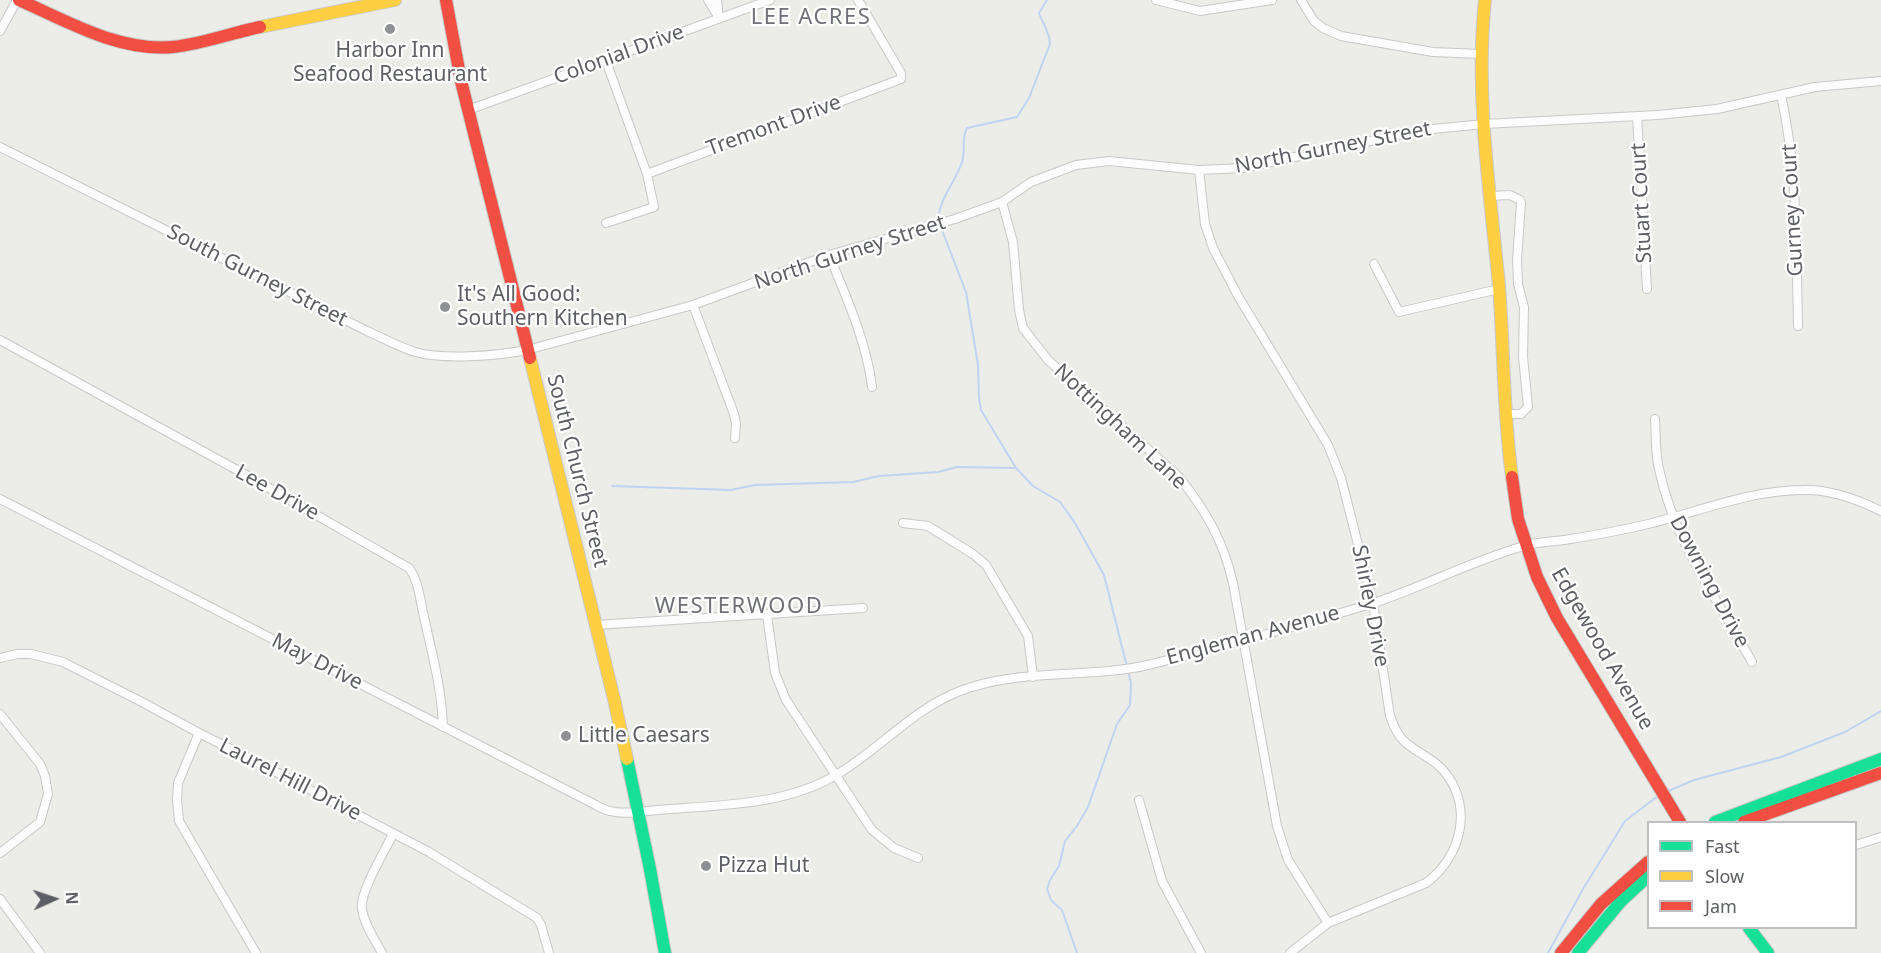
<!DOCTYPE html>
<style>
body{margin:0}
#map{position:relative;width:1881px;height:953px;overflow:hidden;background:#ecece8;font-family:"Noto Sans",sans-serif}
canvas{display:block}
.legend{position:absolute;left:1647px;top:821px;width:210px;height:108px;box-sizing:border-box;background:#fff;border:2px solid #bebfc1;margin:0;padding:8px 10px;list-style:none;font-size:18px;color:#5d5f65}
.legend li{display:flex;align-items:center;gap:12px;height:30px}
.legend b{width:30px;border:2px solid #bebfc1}
.north{position:absolute;left:24px;top:869px;width:60px;height:60px;-webkit-text-stroke:4px #fff;paint-order:stroke;rotate:87deg;font-size:16px;font-weight:700;line-height:24px;text-align:center;color:#5d5f65}
.north::after{content:'';display:block;margin:auto;width:21px;height:27px;background:#5d5f65;clip-path:polygon(50% 0,100% 100%,50% 72%,0 100%)}
</style>
<div id="map">
<canvas width="1881" height="953"></canvas>
<ul class="legend">
<li><b style="height:8px;background:#16e098"></b>Fast</li>
<li><b style="height:8px;background:#ffcf43"></b>Slow</li>
<li><b style="height:8px;background:#f24e42"></b>Jam</li>
</ul>
<div class="north">N</div>
</div>
<script>
const c = document.querySelector('canvas').getContext('2d');
c.lineJoin = 'round';
function stroke(path, color, width, dash) { c.strokeStyle = color; c.lineWidth = width; c.lineCap = dash ? 'butt' : 'round'; c.setLineDash(dash || []); c.stroke(path); }
function drawText(font, color, halo, rows, align = 'center') {
  c.font = font + ' "Noto Sans",sans-serif'; c.lineWidth = 4.5; c.setLineDash([]); c.textBaseline = 'middle'; c.strokeStyle = halo; c.fillStyle = color; for (const [text, x, y, turn = 0] of rows) {
    c.save(); c.translate(x, y); c.rotate((+turn || 0) * Math.PI / 180); c.textAlign = isNaN(turn) ? turn : align; if (halo) c.strokeText(text, 0, 0); c.fillText(text, 0, 0); c.restore();
  }
}
stroke(new Path2D(`
 M938,220c2,-23 17,-37 24,-58 4,-12 -1,-24 5,-34l50,-11 12,-19 21,-54c0,-11 -7,-20 -11,-31l8,-13
 M940,225l26,67 12,73 1,33 2,12 35,58 17,18 27,16 15,21 29,52 27,108 -1,22 -13,19 -29,83 -11,19 -12,15 -6,25 -9,14 -3,9 4,11 11,10 15,43
 M612,486l119,4 24,-5 98,-3 26,-6 59,-4 19,-5 59,1
 M1666,792l28,-12 87,-23 64,-25 36,-21
 M1548,953l35,-64 42,-68 33,-25`), '#c0d4f2', 2);
const street = new Path2D(`
 M708,0l11,18
 M717,0l2,18
 M1156,0l44,11 72,-11
 M1301,0l13,21 9,7 18,8 92,16 48,2
 M0,31l17,-31
 M1781,95c17,76 15,154 17,231
 M468,110l302,-110
 M1637,116l10,173
 M0,147l367,184c16,7 32,16 48,21 29,8 81,4 112,-2l166,-45 136,-50 126,-36 47,-17 29,-20 45,-17 33,-4 90,9 44,-2 179,-38 62,-6 174,-9 59,-6 98,-22 66,-6
 M1199,170l6,54 8,24 25,48 90,149 13,33 32,125 17,113c3,8 6,17 13,24 11,12 29,17 40,30 31,36 19,86 -17,113l-98,40 -38,30
 M647,174l254,-95v-6l-43,-73
 M1490,196l20,-1 10,5 1,3 -4,57 1,24 6,23 -1,50 5,50 -7,7h-15
 M1002,202l11,40 6,68 4,18 25,32 132,118c27,35 43,62 53,105l44,243 11,34 40,63
 M606,223l48,-16 -7,-33 -41,-113
 M829,255c17,41 38,88 43,132
 M1374,264l25,48 100,-23
 M693,305l41,109 2,10 -1,14
 M0,340l248,136 161,92c10,13 11,33 15,49 8,36 18,73 19,110
 M1655,419c1,16 0,34 4,50 15,72 58,130 93,193
 M0,499l592,304c6,3 12,7 18,8 14,4 33,0 48,-1 58,-5 127,-4 178,-35 43,-25 77,-66 124,-84 59,-23 126,-12 188,-26 74,-18 150,-39 223,-61 52,-17 100,-43 153,-58 12,-4 27,-4 40,-6 27,-4 54,-9 80,-15 52,-12 105,-35 159,-35 27,-1 54,9 78,21
 M903,523l25,3 45,28 13,11 42,71 5,41
 M767,615l8,58 11,27 86,130 22,18 24,10
 M595,625l268,-17
 M0,658l17,-4h14l32,8 77,39 59,32 79,40 151,79 108,66 4,7 8,28
 M0,714l40,50 5,12 3,18 -8,28 -40,31
 M199,733l-21,50 -1,17 2,21 77,132
 M1139,800l23,81 39,72
 M1856,845l25,-8
 M0,899l40,54
 M382,953c-7,-13 -18,-29 -20,-44 -3,-16 23,-58 31,-75`);
const fast = new Path2D(`
 M627,759l23,110 15,84
 M1715,822l166,-63
 M1749,928l19,25
 M1578,953l43,-52 27,-25`);
const slow = new Path2D(`
 M1485,0c-10,95 5,191 14,286 5,63 4,127 13,191
 M260,27l135,-27
 M530,358l84,341 13,60`);
const jam = new Path2D(`
 M19,0c48,21 100,52 154,47 30,-3 58,-14 87,-20
 M446,0l15,81 69,277
 M1512,477l6,42 19,58 20,41 123,204
 M1744,822l137,-49
 M1561,953l40,-49 47,-42`);
stroke(street, '#c8c8c8', 10);
stroke(fast, '#c8c8c8', 14);
stroke(slow, '#c8c8c8', 14);
stroke(jam, '#c8c8c8', 14);
stroke(street, '#fcfcfc', 8);
stroke(fast, '#16e098', 12);
stroke(slow, '#ffcf43', 12);
stroke(jam, '#f24e42', 12);
for (const [x, y, r, color] of [
 [390,29,6,"#8f9093"],
 [445,307,6,"#8f9093"],
 [566,736,6,"#8f9093"],
 [706,866,6,"#8f9093"]
]) { const dot = new Path2D(); dot.arc(x, y, r, 0, 2 * Math.PI); c.fillStyle = color; c.fill(dot); stroke(dot, '#fff', 2); }
drawText('21px', '#5d5f65', '#fff', [
 ["Harbor Inn",390,51,"center"],
 ["Seafood Restaurant",390,75,"center"],
 ["It's All Good:",457,295],
 ["Southern Kitchen",457,319],
 ["Little Caesars",578,736],
 ["Pizza Hut",718,866]
], 'left');
drawText('21px', '#5d5f65', '#fff', [
 ["Colonial Drive",619,55,-20],
 ["Tremont Drive",774,126,-20],
 ["North Gurney Street",1333,148,-11],
 ["Stuart Court",1642,203,-93],
 ["Gurney Court",1793,210,-93],
 ["North Gurney Street",850,253,-18],
 ["South Gurney Street",257,276,27],
 ["Nottingham Lane",1120,427,43],
 ["South Church Street",577,471,76],
 ["Lee Drive",277,493,29],
 ["Downing Drive",1709,582,62],
 ["Shirley Drive",1370,606,79],
 ["Engleman Avenue",1253,636,-15],
 ["Edgewood Avenue",1602,649,60],
 ["May Drive",317,662,27],
 ["Laurel Hill Drive",290,780,27]
]);
c.letterSpacing = '1.5px';
drawText('22px', '#6f7177', '#fff', [
 ["LEE ACRES",811,18],
 ["WESTERWOOD",739,607]
]);
c.letterSpacing = '0px';
</script>
